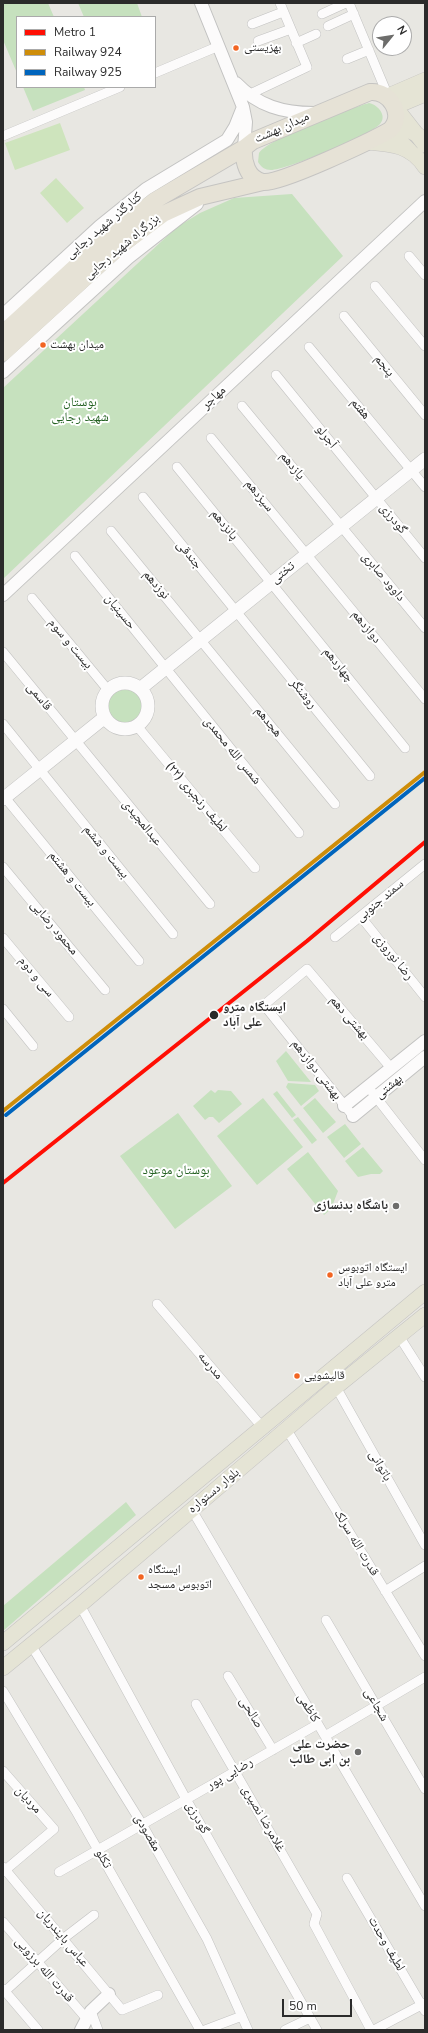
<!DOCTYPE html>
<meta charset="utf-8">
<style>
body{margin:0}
#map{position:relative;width:428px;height:2033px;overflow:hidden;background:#e8e7e2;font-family:"Nunito Sans",sans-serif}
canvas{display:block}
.frame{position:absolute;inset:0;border:4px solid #2b2b2b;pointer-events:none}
.legend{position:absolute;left:16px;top:16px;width:140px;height:72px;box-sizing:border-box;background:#fff;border:1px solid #aaa;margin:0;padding:5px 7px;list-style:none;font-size:12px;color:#2b2b2b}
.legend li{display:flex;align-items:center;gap:8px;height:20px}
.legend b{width:20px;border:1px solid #aaa}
.north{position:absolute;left:372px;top:16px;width:40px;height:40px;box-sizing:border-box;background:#fff;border:1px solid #aaa;border-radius:50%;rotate:60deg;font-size:11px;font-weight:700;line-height:16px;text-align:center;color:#2b2b2b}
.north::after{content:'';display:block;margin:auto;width:14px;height:18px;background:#6d6d6b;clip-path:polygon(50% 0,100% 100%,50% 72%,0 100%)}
.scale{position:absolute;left:282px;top:1999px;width:70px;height:18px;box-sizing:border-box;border:2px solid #2b2b2b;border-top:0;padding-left:5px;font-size:12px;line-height:14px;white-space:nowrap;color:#2b2b2b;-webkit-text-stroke:3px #fff;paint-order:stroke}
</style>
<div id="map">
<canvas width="428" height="2033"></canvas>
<div class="frame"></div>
<ul class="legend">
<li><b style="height:5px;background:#ff0f04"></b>Metro 1</li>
<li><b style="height:5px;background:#ce8d09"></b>Railway 924</li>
<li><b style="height:5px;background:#0065bd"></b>Railway 925</li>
</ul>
<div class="north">N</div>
<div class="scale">50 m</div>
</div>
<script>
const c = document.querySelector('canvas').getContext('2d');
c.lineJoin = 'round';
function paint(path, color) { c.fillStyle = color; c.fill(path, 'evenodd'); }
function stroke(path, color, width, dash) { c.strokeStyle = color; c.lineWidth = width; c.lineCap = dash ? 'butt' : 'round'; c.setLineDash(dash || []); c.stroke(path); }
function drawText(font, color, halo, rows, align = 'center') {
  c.font = font + ' "Nunito Sans","Noto Naskh Arabic",sans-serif'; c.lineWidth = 4; c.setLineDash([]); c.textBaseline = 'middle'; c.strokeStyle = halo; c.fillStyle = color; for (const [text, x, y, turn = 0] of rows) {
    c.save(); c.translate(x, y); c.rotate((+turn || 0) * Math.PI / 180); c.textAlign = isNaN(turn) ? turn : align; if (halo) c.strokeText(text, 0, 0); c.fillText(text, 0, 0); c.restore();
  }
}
paint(new Path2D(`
 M3,3h45l6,14h-37v56l-14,-33z
 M78,3h59l5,14h-58z
 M23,87h61l1,3 -52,21z
 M369,103c10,2 19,14 10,22 -11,11 -93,45 -108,45 -6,0 -10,-3 -13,-8l1,-9c12,-16 89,-44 110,-50z
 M292,194l51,62 -340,323v-191l174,-161 23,-14 34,-15z
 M105 706a20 20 0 1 1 40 0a20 20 0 1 1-40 0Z
 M286,1051l25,31 -23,-1 -12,-20z
 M288,1083l27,2 4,6 -18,15 -15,-19z
 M211,1090l4,3 3,-3 13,1 11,13 -23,19 -6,-6h-4l-4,3 -12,-14z
 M277,1091l19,24 -4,3 -19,-24z
 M263,1098l40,49 -46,38 -40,-49z
 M315,1098l21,24 -13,11 -20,-25z
 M178,1113l54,73 -57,43 -55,-73z
 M298,1117l19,23 -5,4 -19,-24z
 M345,1124l16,20 -17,14 -17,-21z
 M363,1147l20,24 -3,3h-9l-13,3 -13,-16z
 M308,1152l30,39 -7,18 -7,6 -37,-46z
 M126,1502l10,13 -133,116v-25z`), '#c6e1be');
paint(new Path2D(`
 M60,123l10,27 -55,20 -10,-27z
 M56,178l28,30 -17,15 -27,-30z`), '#cee4bd');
const minor = new Path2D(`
 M349,3l39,93
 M322,14l24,-11
 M252,24l31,-12
 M328,26l26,-12
 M258,41l33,-12
 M296,43l20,-9
 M347,59l22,-9
 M155,73l64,-27
 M248,95l59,-28 -27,-64
 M3,136l117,-49
 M409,256l16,19
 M375,286l50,60
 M344,316l81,99
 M309,347l116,140
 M276,375l149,183
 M242,406l183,222
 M211,438l214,261
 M177,467l228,281
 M143,497l227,279
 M111,531l224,273
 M75,556l224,277
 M32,598l76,92
 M3,652l207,252
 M3,724l170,210
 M137,726l118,142
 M3,795l136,166
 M3,867l102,123
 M361,917l64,80
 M335,937l90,-73
 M3,938l66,79
 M3,1009l30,37
 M372,1092l53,68
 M353,1116l-89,-111 43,-36 84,99
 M157,1304l106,124
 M399,1336l26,41
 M336,1387l89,158
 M287,1430l138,226
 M192,1510l233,396
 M385,1591l40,-25
 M80,1605l106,194 131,231
 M326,1620l99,169
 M31,1645l111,179 65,115 41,91
 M228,1676l45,74
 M3,1691l74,122 123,217
 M196,1704l121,210 -3,10 57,106
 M325,1736l100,-59
 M3,1771l51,58 -51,43
 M3,1867l119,143 36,-15
 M59,1872l259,-148
 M347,1878l78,133
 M3,1922l83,96
 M3,1989l35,41
 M3,1993l61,-55 30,-23
 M91,2011l7,19
 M205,2030l37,-14
 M285,2030l25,-12
 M374,2030l51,-27`);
const tertiary = new Path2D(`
 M201,3l42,104 3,15 -2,26
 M236,83c22,23 47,30 78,30
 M3,315l97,-89 46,-37 81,-49 8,-13 8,-20
 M3,372l125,-114 69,-54
 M3,595l422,-394
 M344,1106l81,-65
 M353,1116l72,-59
 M81,2030l10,-19 18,-17`);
const secondary = new Path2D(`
 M102 706a23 23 0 1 1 46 0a23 23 0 1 1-46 0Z
 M141,688l284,-229
 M3,799l102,-82`);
const primary = new Path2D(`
 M388,96l37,-16
 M392,103l33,42
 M394,107l31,-13
 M367,142c24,2 44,3 58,25
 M410,151l-10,-10 -1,-6 9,-5 10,5
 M3,1643l422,-351
 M3,1668l77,-63 256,-218 89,-72`);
const trunk = new Path2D(`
 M370,92c20,-2 35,23 20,38 -19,11 -110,54 -127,52 -16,-3 -20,-21 -19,-34l9,-7z
 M3,333l106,-97 45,-35 90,-53
 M3,353l116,-106 44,-33 37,-17 63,-15`);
stroke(minor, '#c2c2c1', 10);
stroke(tertiary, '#c2c2c1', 14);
stroke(secondary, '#c2c2c1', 14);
stroke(primary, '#c5c4c2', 16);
stroke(trunk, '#c5c4c2', 18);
stroke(minor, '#fcfbfb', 9);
stroke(tertiary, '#fcfbfb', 12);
stroke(secondary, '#fcfbfb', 13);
stroke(primary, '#e5e4d5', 15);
stroke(trunk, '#e6e2d6', 16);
stroke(new Path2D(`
 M3,1111l422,-339`), '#ce8d09', 4);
stroke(new Path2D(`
 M6,1115l419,-337`), '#0065bd', 4);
stroke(new Path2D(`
 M3,1183l304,-242 118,-99`), '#ff0f04', 4);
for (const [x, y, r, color] of [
 [236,48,3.5,"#f26522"],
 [43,345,3.5,"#f26522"],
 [214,1015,5,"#2b2b2b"],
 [396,1206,4,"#6d6d6b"],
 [330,1275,3.5,"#f26522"],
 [297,1376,3.5,"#f26522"],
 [141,1577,3.5,"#f26522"],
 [358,1752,4,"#6d6d6b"]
]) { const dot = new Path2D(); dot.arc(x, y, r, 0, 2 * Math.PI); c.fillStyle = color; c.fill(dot); stroke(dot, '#fff', 1.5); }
drawText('12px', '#2b2b2b', '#fff', [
 ["بهزیستی",244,48],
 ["میدان بهشت",50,345],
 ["ایستگاه اتوبوس",338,1268],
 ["مترو علی آباد",338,1283],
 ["قالیشویی",304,1376],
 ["ایستگاه",148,1570],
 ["اتوبوس مسجد",148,1585]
], 'left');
drawText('13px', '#2b2b2b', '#fff', [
 ["میدان بهشت",282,128,-24],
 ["کنارگذر شهید رجایی",104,226,-40],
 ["بزرگراه شهید رجایی",122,247,-40],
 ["پنجم",384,366,51],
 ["مهاجر",214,398,-43],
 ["هفتم",360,409,50],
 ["آجرلو",326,437,51],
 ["یازدهم",292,466,51],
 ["سیزدهم",259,496,51],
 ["گودرزی",393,519,51],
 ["پانزدهم",224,525,51],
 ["جندقی",189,555,51],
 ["تختی",283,573,-39],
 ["داوود صابری",383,577,50],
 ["نوزدهم",156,585,50],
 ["حسینیان",120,612,51],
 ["دوازدهم",366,627,51],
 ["بیست و سوم",70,644,50],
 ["چهاردهم",338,665,51],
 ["روشنگر",303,694,51],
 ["قاسمی",39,697,51],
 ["هجدهم",268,722,51],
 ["شمس الله محمدی",232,751,51],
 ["لطیف رنجبری (۲۲)",196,797,50],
 ["عبدالمجیدی",142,823,51],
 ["بیست و ششم",106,852,51],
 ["بیست و هشتم",72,879,51],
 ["سمند جنوبی",380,901,-40],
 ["محمود رضایی",54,928,50],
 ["رضا نوروزی",393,957,51],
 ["سی و دوم",36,977,50],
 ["بهشتی دهم",349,1018,49],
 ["بهشتی دوازدهم",316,1070,52],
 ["بهشتی",389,1087,-39],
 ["مدرسه",210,1366,50],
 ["باتوانی",380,1466,60],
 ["بلوار دستواره",214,1491,-40],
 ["قدرت الله سرلک",356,1543,59],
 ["شجاعی",376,1705,60],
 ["کاظمی",308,1708,60],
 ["صالحی",251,1713,59],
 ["رضایی پور",230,1774,-30],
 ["مردیان",28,1800,48],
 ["گودرزی",197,1818,61],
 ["غلامرضا نصیری",263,1819,60],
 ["مقصودی",147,1833,60],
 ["تکلو",103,1859,60],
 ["عباس بایندریان",63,1938,50],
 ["لطیف وحدت",386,1944,60],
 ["قدرت الله برزویی",44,1970,49]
]);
drawText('13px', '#246122', '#fff', [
 ["بوستان",80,403],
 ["شهید رجایی",80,418],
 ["بوستان موعود",176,1171]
]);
drawText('bold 13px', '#2b2b2b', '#fff', [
 ["ایستگاه مترو",223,1008],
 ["علی آباد",223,1023]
], 'left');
drawText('bold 13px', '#2b2b2b', '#fff', [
 ["باشگاه بدنسازی",388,1206],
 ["حضرت علی",350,1745],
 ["بن ابی طالب",350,1760]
], 'right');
</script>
